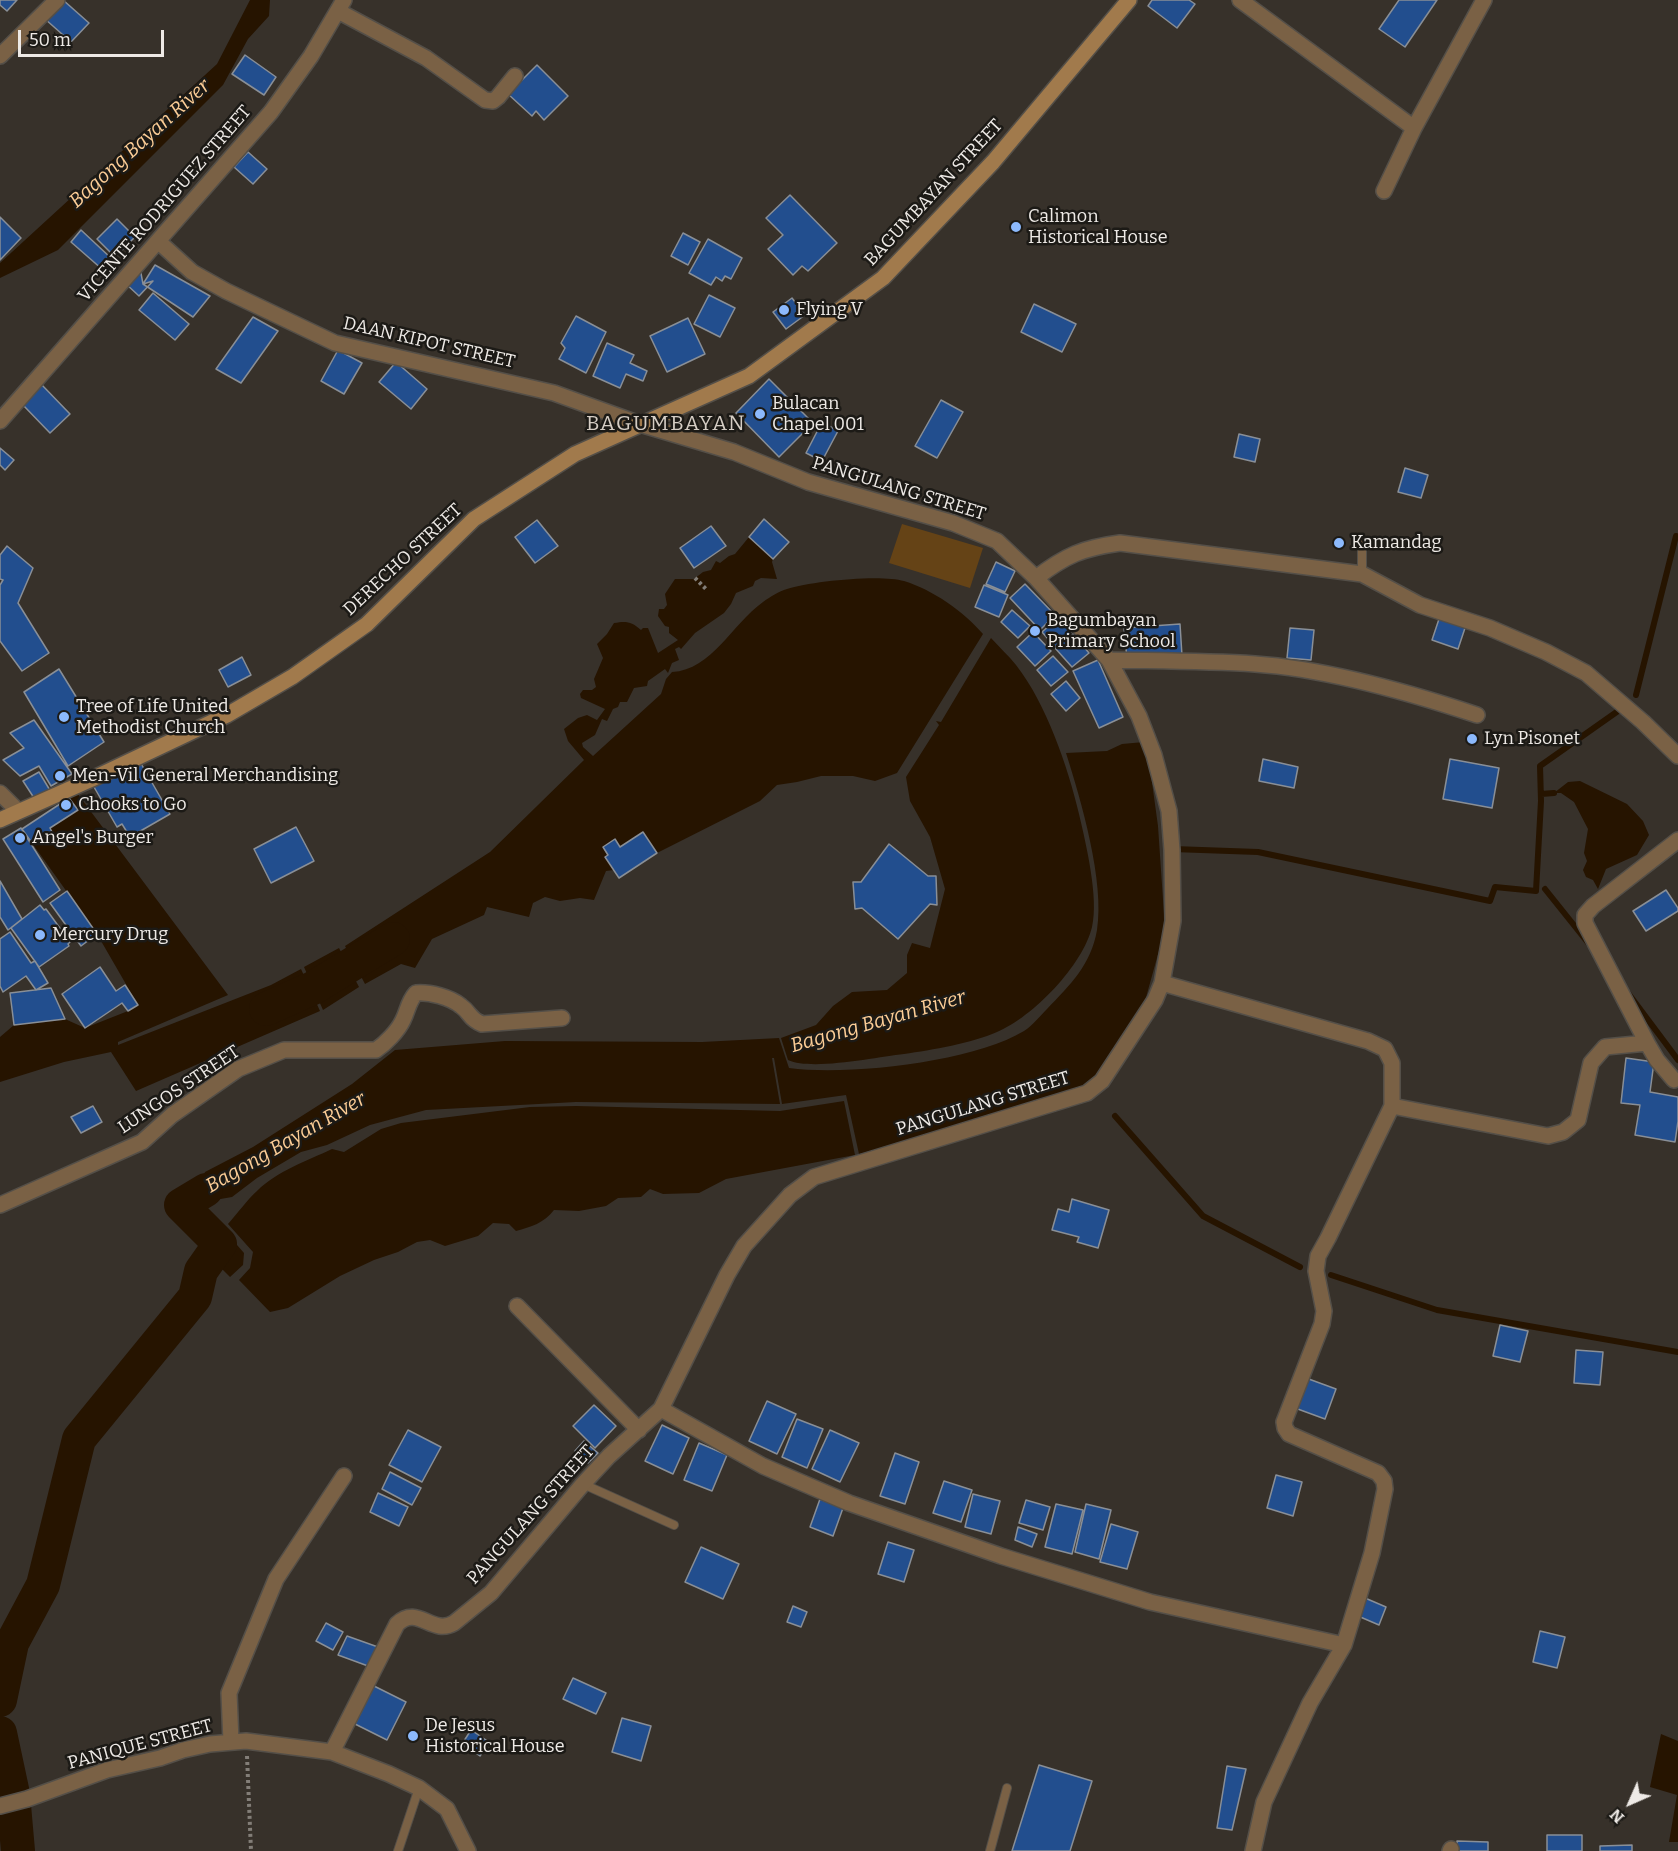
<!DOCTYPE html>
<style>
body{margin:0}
#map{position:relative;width:1678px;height:1851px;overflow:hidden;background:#37312a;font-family:Bitter,serif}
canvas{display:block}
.north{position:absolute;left:1600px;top:1773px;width:60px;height:60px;-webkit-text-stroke:4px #1c1a16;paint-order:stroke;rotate:225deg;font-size:16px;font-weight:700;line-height:24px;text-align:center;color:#eeeae6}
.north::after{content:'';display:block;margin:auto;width:21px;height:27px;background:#eeeae6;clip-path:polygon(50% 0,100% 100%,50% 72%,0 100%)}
.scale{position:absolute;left:18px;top:30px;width:146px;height:27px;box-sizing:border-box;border:3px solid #eeeae6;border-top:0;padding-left:8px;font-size:18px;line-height:21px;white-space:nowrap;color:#eeeae6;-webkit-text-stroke:4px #1c1a16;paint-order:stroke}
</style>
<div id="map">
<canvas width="1678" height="1851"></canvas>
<div class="north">N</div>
<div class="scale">50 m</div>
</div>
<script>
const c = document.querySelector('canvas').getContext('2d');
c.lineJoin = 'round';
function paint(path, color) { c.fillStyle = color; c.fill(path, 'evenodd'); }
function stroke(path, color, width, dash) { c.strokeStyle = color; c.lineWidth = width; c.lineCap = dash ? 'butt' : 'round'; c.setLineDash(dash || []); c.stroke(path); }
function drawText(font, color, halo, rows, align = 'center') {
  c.font = font + ' Bitter,serif'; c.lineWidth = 5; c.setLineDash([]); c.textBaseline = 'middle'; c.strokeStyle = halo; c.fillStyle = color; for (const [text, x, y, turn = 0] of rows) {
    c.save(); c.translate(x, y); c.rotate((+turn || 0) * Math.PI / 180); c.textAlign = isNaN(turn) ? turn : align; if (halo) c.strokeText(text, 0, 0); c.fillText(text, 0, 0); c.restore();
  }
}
paint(new Path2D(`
 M902,524l81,24 -13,40 -81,-25z`), '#654316');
paint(new Path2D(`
 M250,0h20l-1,16 -21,23 -25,46 -165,165 -58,28v-15l217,-199z
 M749,537l24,22 -1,3 5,17 -16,-1 -6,3 -2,5 -17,7 -5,11 -7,9 -29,20 -14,16 -2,-2 -4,2 4,11 -7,3 -4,10 -3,-4 -17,12 -1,5 -13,2 -7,14h-7l-2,5 -5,2 -6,12 -5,-2 -7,16 -13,8 1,4 10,9 68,-62 5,-15 6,-7c40,-2 60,-48 91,-70 7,-5 16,-11 24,-13 24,-8 94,-15 117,-8 29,9 59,30 79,53l-86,139 -22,8 -22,-5h-32l-24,6 -20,3 -17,16 -103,52 -37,-6 -6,-8 -11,8 11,23 -8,1 -12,29 -14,-2 -20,3 -15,-4 -12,6 -4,14 -42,-10 -3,8 -52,24 -17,29 -14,-4 -36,20 -20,-38 145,-94 94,-92 -16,-19 -4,-12 14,-11 9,-3 10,5 8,-11 -24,-11 -1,-4 3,-4h9l4,-3 -2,-8 9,-21 -6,-14 10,-10 7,-11c12,-2 17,-2 27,7l2,-2h5l10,25 20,-13 -9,-7v-6l-4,-1 -7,-10 1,-7h5l3,-4 -2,-11 10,-15h19l9,-7 8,-2 5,-9 4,2 9,-7 6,-2z
 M991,638c8,9 17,17 25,27 30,38 52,102 63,149 7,30 20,84 13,113 -9,38 -59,90 -95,105 -25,11 -65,18 -93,22 -28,3 -92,17 -116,6l-7,-22 35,-13 17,-19 19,-14 35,-2 20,-17v-18l5,-12 18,5 15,-59 -15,-52 -20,-36 -4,-24 33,-52 -3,-4 5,1z
 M1144,742l6,26 8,58 7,103 -20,72 -54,87 -53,11 -83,30 -96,25 -13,-59 -64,9 -8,-46h-2l8,46 -204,-2 -150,8 -56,15 -43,20 -26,7 -44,26 -25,19 -40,7 1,13 -13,5 -5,-7 -2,-8 11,-10 14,-8 7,-17 48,-25 99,-63 43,-34 110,-9 197,1 77,-4 10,30c59,8 184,-6 235,-37 8,-5 16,-15 23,-22 23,-24 44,-44 50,-79 8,-48 -16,-130 -31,-177l41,-2 15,-7z
 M1580,781l47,23 16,17 6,14 -12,20 -31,14 -8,20 -5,-9 -7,-3 -3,-7 4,-9 -3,-8 4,-24 -14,-27 -13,-9h-7l14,-11z
 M77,793l151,202 -110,47v3l153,-60 30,-16 19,42 -184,80 -25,-39 -47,10 -64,20v-45l14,-12 51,-6 20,9 43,-17 10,-6 -41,-71 -65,-91 20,-11 -2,-4 28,-18 -9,-12z
 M339,948l20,39 -36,23 -19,-43z
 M844,1101l11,54 -129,24 -27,14 -36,1 -13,-5 -9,8 -23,1 -12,8 -27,5 -25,-1c-10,13 -23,17 -38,21l-7,-7 -16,-1 -15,13 -33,10 -15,-6 -13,2 -19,10 -24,8 -34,16 -52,32 -18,4 -31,-32 11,-12 3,-16 -25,-28c10,-11 18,-23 29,-33 20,-20 50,-30 75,-42l12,3 37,-23 20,-6 129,-16 46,-1 204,5z
 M223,1229l21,24 -1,12 -13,12 -28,-28 7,-18z
 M1661,1734l17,7v101h-9l8,-47 -27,-8z`), '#261400');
stroke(new Path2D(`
 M1636,695l40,-159
 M1541,794l13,-1
 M1173,849l85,3 232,49 5,-14 41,4 5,-90 -1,-35 78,-55
 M1545,889l44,55
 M1628,993l50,67
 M1115,1116l88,100 97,51
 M1331,1275l106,35 241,42`), '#261400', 6);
stroke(new Path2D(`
 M266,1009l47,-21 80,-49
 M0,1700l12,-57 31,-58 36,-146 116,-142 6,-26 19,-27 -39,-39 25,-15
 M0,1733l13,61 5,57`), '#261400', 34);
const building = new Path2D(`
 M0,0h17l-10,11 -7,-6z
 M63,0l26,23 -18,19 -26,-23z
 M1152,0h37l6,4 -18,24 -29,-22z
 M1399,0h38l-32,47 -26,-18z
 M245,55l31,22 -12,18 -32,-21z
 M537,65l31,31 -24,24 -8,-9 -4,5 -24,-22z
 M248,152l19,17 -14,15 -19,-17z
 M790,195l47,48 -29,28 -6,-5 -9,9 -25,-26 15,-14 -17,-17z
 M0,217l21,21 -21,22z
 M117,219l18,18 -20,20 -18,-18z
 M81,230l31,29 -9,11 -32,-28z
 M683,233l17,9 -12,23 -17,-9z
 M708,239l34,19 -11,21 -6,-3 -3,5 -6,-4 -5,8 -22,-12z
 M155,265l55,31 -17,21 -50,-33z
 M140,268l3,16 10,-3 -14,15 -14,-13z
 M153,293l36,31 -14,16 -36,-30z
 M709,295l26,13 -15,29 -26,-13z
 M792,298l13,17 -19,14 -13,-17z
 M1034,304l42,20 -14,28 -41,-20z
 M576,316l30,16 -20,41 -27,-14 6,-11 -4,-5z
 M253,317l25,14 -37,52 -25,-14z
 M688,318l17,36 -38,18 -17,-36z
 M607,343l27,12 -4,8 17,8 -4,10 -17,-7 -6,14 -27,-12z
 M338,350l24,13 -18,31 -23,-13z
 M396,362l31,27 -16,20 -32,-27z
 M769,379l44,44 -34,34 -43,-44z
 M41,384l29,30 -20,19 -28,-29z
 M941,400l22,12 -26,46 -22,-12z
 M822,422l16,9 -16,30 -16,-8z
 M1239,434l21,5 -5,23 -21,-5z
 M0,448l14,12 -9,10 -5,-5z
 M1405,468l23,7 -7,23 -23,-6z
 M764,519l25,23 -16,17 -24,-22z
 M537,520l21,26 -23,17 -20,-26z
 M711,526l15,20 -32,22 -14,-20z
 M7,546l26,22 -15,35 31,50 -27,18 -22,-30v-56l3,-5 -3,-1v-24z
 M996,562l19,9 -10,21 -19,-8z
 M1025,584l30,31 -15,15 -30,-32z
 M984,585l24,10 -9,22 -24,-10z
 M1012,610l18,16 -12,12 -17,-16z
 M1441,613l26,9 -9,27 -26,-9z
 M1058,618l13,14 -16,15 -13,-15z
 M1180,624l2,32 -55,3 -3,-31z
 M1290,628l24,2 -3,30 -24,-2z
 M1033,632l18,19 -16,15 -18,-19z
 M1073,634l16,19 -17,14 -17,-19z
 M1053,656l15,16 -17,14 -14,-16z
 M242,657l9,18 -23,12 -9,-17z
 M1098,660l25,57 -24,11 -26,-57z
 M59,669l45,73 -36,24 -44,-74z
 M1066,681l14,17 -14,13 -15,-17z
 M34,720l38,54 -21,12 -12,-20 -19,10 -17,-16 21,-12 -14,-15z
 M1263,759l35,8 -4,21 -35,-7z
 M1450,759l49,9 -7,40 -49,-9z
 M139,760l31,54 -40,23 -8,-13 -5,3 -23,-40z
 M39,772l12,20 -15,9 -13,-20z
 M69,798l9,12 -28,18 2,4 -20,11 -10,-14z
 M296,827l18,34 -43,22 -17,-34z
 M21,828l39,62 -17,12 -40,-63z
 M643,832l14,21 -38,25 -14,-21 3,-2 -5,-8 12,-8 5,8z
 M889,844l39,32h8l1,29 -7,-1 -32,35 -36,-31 -7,1 -2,-27h8z
 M0,881l22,38 -14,11 -8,-13z
 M1666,890l12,18v3l-32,20 -13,-20z
 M67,891l30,43 -16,12 -31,-43z
 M40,905l4,5 2,-1 24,33 -2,2 1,2 -30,21 -28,-39z
 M10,932l21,31 4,-2 13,22 -12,7 -10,-14 -23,16 -3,-6v-47z
 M100,967l16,24 9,-6 13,20 -10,6 -6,-8 -37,25 -23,-34z
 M51,988l14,31 -51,6 -4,-32z
 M1626,1058l28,4 -4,30 28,5v24l-3,21 -40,-7 5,-30 -19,-2z
 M93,1106l9,16 -21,11 -10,-16z
 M1072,1199l37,11 -11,38 -21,-6 2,-5 -27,-7 6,-21 11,3z
 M1500,1325l28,6 -8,31 -27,-6z
 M1576,1350l27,2 -3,33 -26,-2z
 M1306,1378l30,11 -11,30 -30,-11z
 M767,1401l29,13 -19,40 -28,-13z
 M594,1405l22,21 -21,22 -22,-22z
 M797,1419l26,10 -16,39 -25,-11z
 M662,1425l27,13 -16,36 -28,-13z
 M408,1430l33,17 -19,35 -33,-17z
 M830,1430l29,13 -19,39 -28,-13z
 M584,1441l14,12 -10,10 -13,-12z
 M699,1443l28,12 -15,36 -28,-11z
 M895,1453l24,9 -14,42 -25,-8z
 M390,1472l31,16 -9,17 -30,-16z
 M1276,1475l26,7 -9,34 -26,-8z
 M944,1481l28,9 -11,32 -28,-9z
 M378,1493l30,14 -9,19 -29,-14z
 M973,1494l27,7 -9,33 -26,-7z
 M820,1499l23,9 -10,28 -23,-9z
 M1026,1500l24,7 -7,23 -24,-7z
 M1056,1504l27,6 -11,44 -27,-7z
 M1086,1504l25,6 -12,49 -24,-7z
 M1111,1524l27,8 -11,37 -27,-7z
 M1018,1527l19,7 -5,13 -17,-7z
 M888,1542l26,8 -10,32 -26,-8z
 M701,1547l38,17 -16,35 -38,-17z
 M1365,1598l21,9 -7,18 -21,-9z
 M793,1606l14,6 -6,15 -14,-5z
 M326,1623l17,9 -10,18 -17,-9z
 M1540,1631l25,6 -8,31 -24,-6z
 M347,1636l31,11 -10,19 -30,-11z
 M573,1678l33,15 -10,21 -33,-15z
 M374,1686l32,16 -19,38 -32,-16z
 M622,1718l29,8 -10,35 -29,-9z
 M471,1730l18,12 -9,14 -18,-12z
 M1039,1765l53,16 -22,70h-58z
 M1227,1766l19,3 -14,61 -15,-2z
 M1547,1835h35v16h-35z
 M1457,1841l31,1v9h-31z
 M1632,1845v6h-32v-5z`);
paint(building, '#224e8e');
stroke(building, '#898f97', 1.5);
const service = new Path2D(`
 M1362,574v-31
 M583,1484l91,41
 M398,1851l21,-63
 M990,1851l17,-63`);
const minor = new Path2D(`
 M1240,0l174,128
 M338,11l88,47 59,42 8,1 5,-4 17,-21
 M0,56l57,-56
 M1384,191l30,-63 70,-128
 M159,242l33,30 34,19 109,52 219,50 86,31 94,28 74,30 145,41 44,18 39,37 73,82 30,56 15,39 15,56 3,39 1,71 -11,62 -7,17 -53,81 -15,12 -273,84 -24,18 -46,51 -17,29 -66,134 -52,47 -26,28 -92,109 -37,30c-22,13 -36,-19 -57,1l-65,128
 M0,421l271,-309 40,-56 33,-56
 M1036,578c30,-23 47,-30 84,-35l242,31 58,31 70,23 56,24 40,21 57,49 35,34
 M1109,660c49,1 98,1 146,4 73,5 153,28 222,51
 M0,793l18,18
 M1162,983l206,58 17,8 7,14v43l156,30 15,-4 15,-12 13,-57 14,-16 42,-4
 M1674,1080l-17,-20 -10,-17 -62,-120v-8l8,-9 85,-66
 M0,1205l142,-63 30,-27 66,-46 46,-19h92c9,-6 22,-19 27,-30 5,-10 5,-18 13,-27 14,-1 34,4 45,13 10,7 8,13 21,18l80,-6
 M517,1306l122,124
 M661,1409l102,57 86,37 152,53 149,46 194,43
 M231,1742l-2,-49 47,-114 68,-103
 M0,1806l27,-7 80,-29 53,-12 23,-8 27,-6 36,-3 86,11 57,22 30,14 28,21 21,42
 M1253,1851l11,-49 46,-99 34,-58 28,-92 13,-64 -1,-8 -6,-8 -89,-39 -4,-6 -1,-6 38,-98 2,-13 -8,-40 2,-15 10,-18 64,-132
 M1450,1851l1,-2`);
const secondary = new Path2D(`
 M0,820l92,-41 135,-64 65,-38 75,-53 107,-105 101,-65 174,-78 134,-98 110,-116 136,-162`);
stroke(service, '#544f48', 10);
stroke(minor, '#544f48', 18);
stroke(secondary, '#544f48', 18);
stroke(new Path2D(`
 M695,578l12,12
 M247,1756l4,95`), '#837e78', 4, [3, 3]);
stroke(service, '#7a6145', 8);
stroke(minor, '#7a6145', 15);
stroke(secondary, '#a17a4c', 15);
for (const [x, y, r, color] of [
 [1016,227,6,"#8cb9fc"],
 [784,310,6,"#8cb9fc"],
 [760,414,6,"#8cb9fc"],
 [1339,543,6,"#8cb9fc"],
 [1035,631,6,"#8cb9fc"],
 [64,717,6,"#8cb9fc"],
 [1472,739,6,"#8cb9fc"],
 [60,776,6,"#8cb9fc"],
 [66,805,6,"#8cb9fc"],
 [20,838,6,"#8cb9fc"],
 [40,935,6,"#8cb9fc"],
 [413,1736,6,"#8cb9fc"]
]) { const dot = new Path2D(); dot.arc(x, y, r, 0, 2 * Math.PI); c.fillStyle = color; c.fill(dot); stroke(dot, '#1c1a16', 2); }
drawText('18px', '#eeeae6', '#1c1a16', [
 ["BAGUMBAYAN STREET",934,193,-47],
 ["VICENTE RODRIGUEZ STREET",165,204,-49],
 ["DAAN KIPOT STREET",429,343,13],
 ["PANGULANG STREET",899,489,17],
 ["DERECHO STREET",403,560,-43],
 ["LUNGOS STREET",179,1090,-34],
 ["PANGULANG STREET",983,1104,-17],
 ["PANGULANG STREET",531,1515,-48],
 ["PANIQUE STREET",140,1745,-15]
]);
drawText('18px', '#eeeae6', '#1c1a16', [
 ["Calimon",1028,217],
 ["Historical House",1028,238],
 ["Flying V",796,310],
 ["Bulacan",772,404],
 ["Chapel 001",772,425],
 ["Kamandag",1351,543],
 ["Bagumbayan",1047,621],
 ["Primary School",1047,642],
 ["Tree of Life United",76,707],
 ["Methodist Church",76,728],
 ["Lyn Pisonet",1484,739],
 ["Men-Vil General Merchandising",72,776],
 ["Chooks to Go",78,805],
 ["Angel's Burger",32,838],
 ["Mercury Drug",52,935],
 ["De Jesus",425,1726],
 ["Historical House",425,1747]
], 'left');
drawText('italic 20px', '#fccd96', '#1c1a16', [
 ["Bagong Bayan River",140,144,-42],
 ["Bagong Bayan River",878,1022,-16],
 ["Bagong Bayan River",286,1143,-30]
]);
c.letterSpacing = '1.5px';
drawText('21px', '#d5cdc4', '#1c1a16', [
 ["BAGUMBAYAN",666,424]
]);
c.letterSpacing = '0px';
</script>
